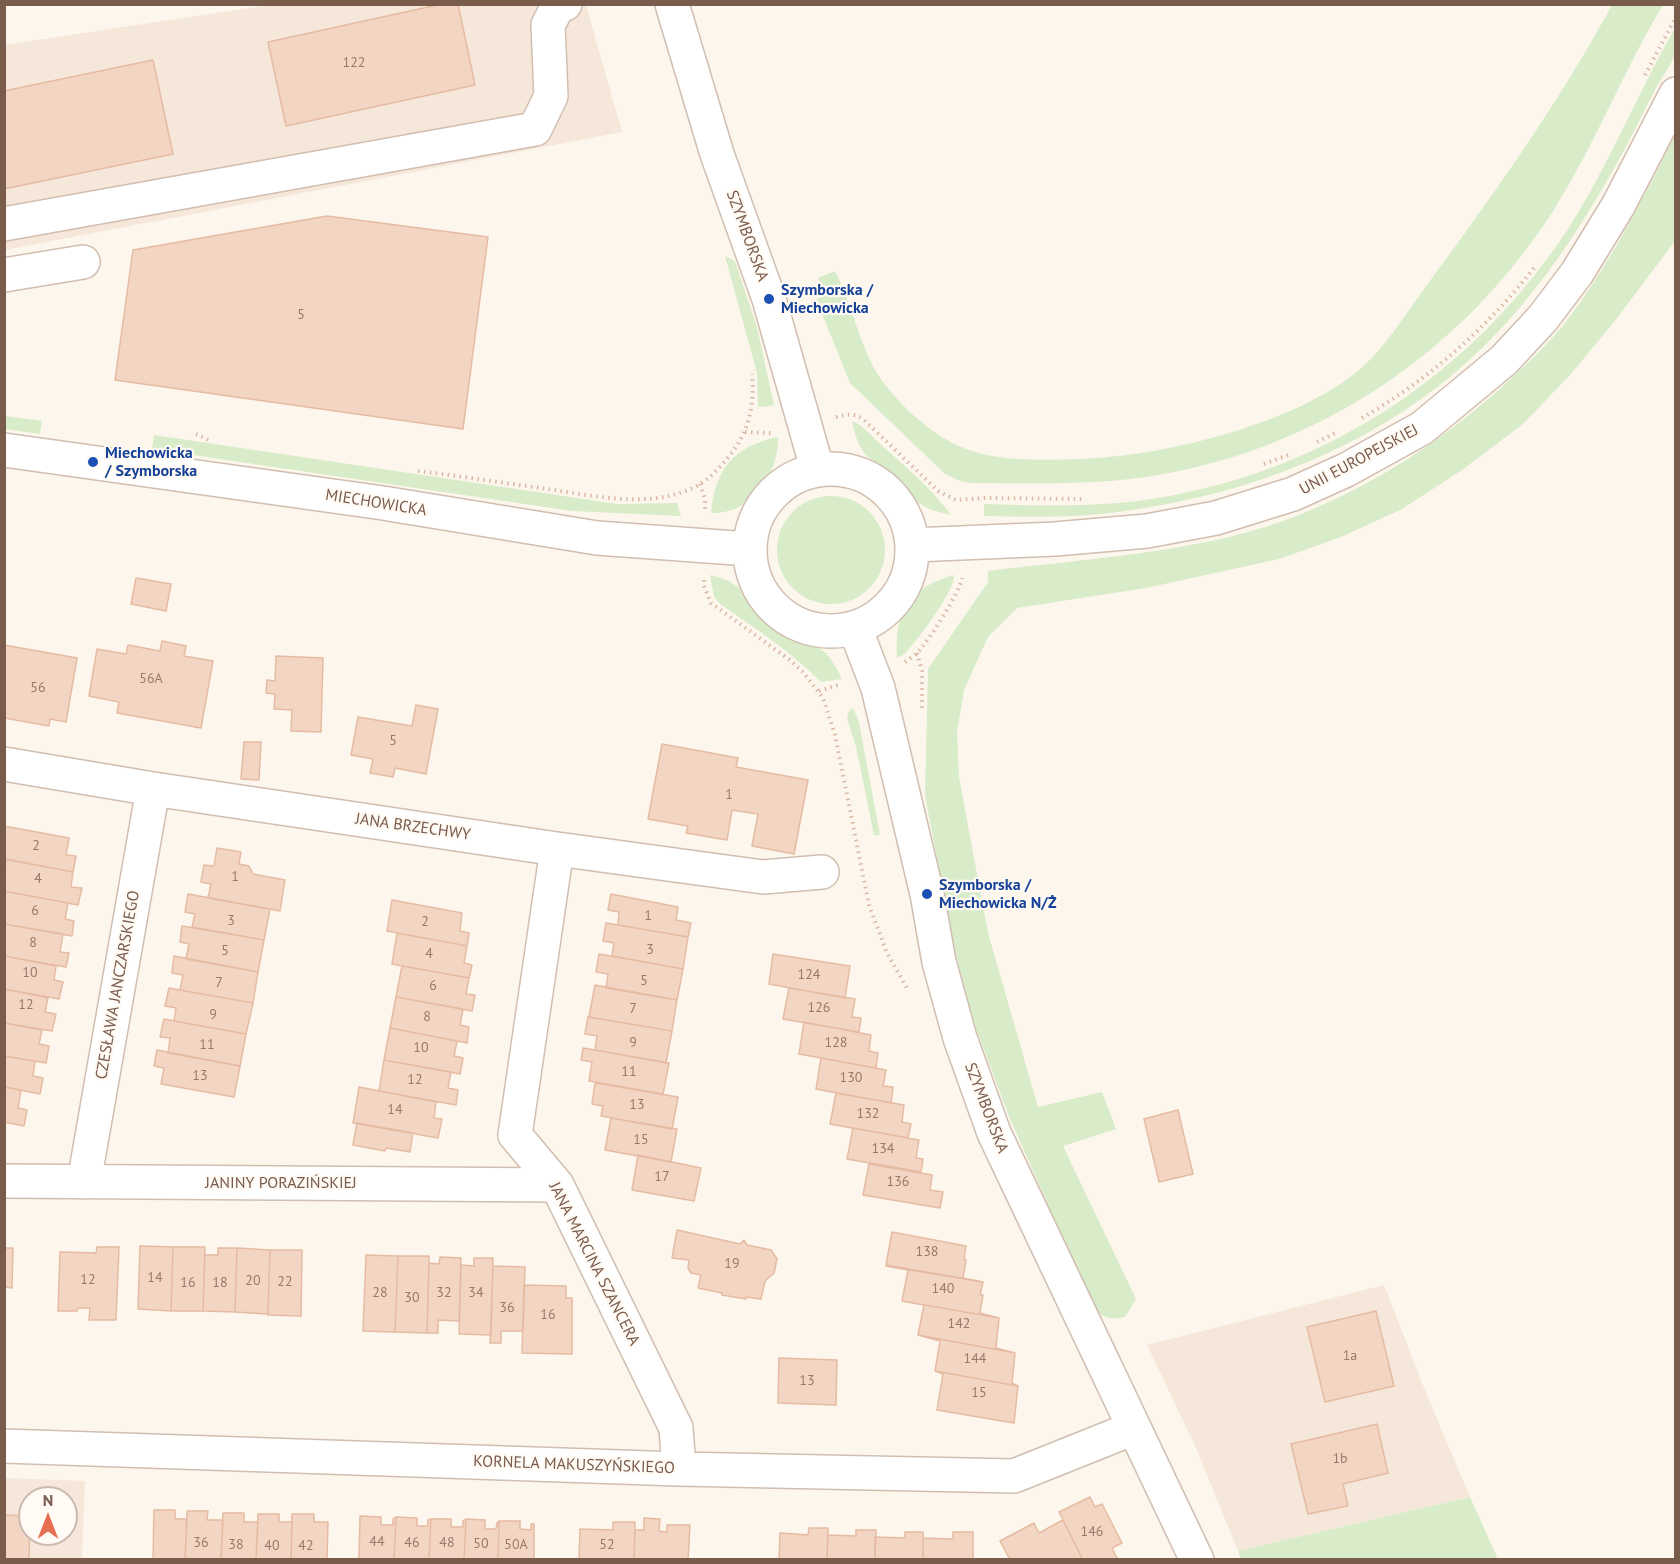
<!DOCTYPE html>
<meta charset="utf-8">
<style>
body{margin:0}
#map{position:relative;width:1680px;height:1564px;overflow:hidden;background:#fdf6ec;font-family:"PT Sans",sans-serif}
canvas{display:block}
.frame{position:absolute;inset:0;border:6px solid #7a5c4d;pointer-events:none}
.north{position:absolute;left:18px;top:1486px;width:60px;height:60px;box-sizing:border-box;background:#fffaf3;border:2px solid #cabbb1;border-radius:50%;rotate:0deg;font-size:16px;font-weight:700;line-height:24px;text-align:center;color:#7a5c4d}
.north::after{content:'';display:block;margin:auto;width:21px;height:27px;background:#e76f51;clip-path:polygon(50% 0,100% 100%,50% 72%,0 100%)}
</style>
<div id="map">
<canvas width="1680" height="1564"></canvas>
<div class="frame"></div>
<div class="north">N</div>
</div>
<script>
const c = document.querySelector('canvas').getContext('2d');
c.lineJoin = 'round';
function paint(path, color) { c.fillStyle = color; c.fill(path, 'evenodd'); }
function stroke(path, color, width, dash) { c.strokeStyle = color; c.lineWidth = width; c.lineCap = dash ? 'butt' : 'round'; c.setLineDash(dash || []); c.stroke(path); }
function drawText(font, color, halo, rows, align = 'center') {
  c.font = font + ' "PT Sans",sans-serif'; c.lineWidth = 4.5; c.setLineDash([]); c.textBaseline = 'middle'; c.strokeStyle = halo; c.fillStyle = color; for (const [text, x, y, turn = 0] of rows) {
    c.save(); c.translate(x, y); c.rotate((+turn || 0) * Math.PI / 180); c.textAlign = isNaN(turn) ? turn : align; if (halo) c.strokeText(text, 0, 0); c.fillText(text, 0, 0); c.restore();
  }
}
paint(new Path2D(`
 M269,5h317l36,127 -617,118 -1,-205z
 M1384,1285l40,103 46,109 -232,54 -42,-103 -49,-103z
 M5,1478l80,3 -3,78 -77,1zM30,1498h36v36h-36z`), '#f5e8da');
paint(new Path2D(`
 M1612,5h51c-40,66 -68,140 -110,206 -89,139 -231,236 -395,264 -62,11 -125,8 -188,8l-10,-2 -15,-7 -95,-91 -34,-84 8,-3 -6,-18 17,-7c19,36 25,82 51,115 25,31 60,61 101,69 28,6 65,5 93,4 83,-3 206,-33 273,-84 31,-24 53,-62 76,-93 66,-89 130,-180 183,-277z
 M1675,28c1,7 2,16 1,23 -3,12 -14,26 -20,37 -17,33 -33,66 -52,98 -28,48 -59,94 -96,135 -100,113 -243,172 -390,191 -44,6 -89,5 -134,4v-12c51,2 103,3 154,-3 179,-24 331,-122 430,-272 41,-64 69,-135 107,-201z
 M1675,134v107l-61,81 -44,53 -47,49 -61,46 -60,39 -61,28 -62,22 -133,29 -129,20 -29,29 -24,53 -7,42 2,45 29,156 50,174 64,-15 14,37 -53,17 73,153 -11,18c-22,4 -25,-1 -36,-19l-81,-184 -37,-99 -17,-68 -29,-151 3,-127 60,-87v-11c95,-12 206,-18 295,-50 88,-32 165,-83 233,-147 20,-19 42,-40 58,-63 40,-55 71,-116 101,-177z
 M725,256l10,5 22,66 17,78 -11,2 -5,-1 -1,-33z
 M5,416l37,5 -2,13 -35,-5z
 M852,421c10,3 17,13 25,20 25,23 54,46 74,74 -32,-6 -35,-15 -57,-36 -25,-22 -35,-22 -42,-58z
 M154,435l463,69 60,-1 4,13 -109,-5 -420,-62z
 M778,437c1,37 -27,78 -67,76 4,-45 24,-67 67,-76z
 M777 550a54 54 0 1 1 108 0a54 54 0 1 1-108 0Z
 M710,575c38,8 38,30 65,50 30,23 48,10 67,54l-21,3c-32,-32 -65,-53 -101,-78l-6,-7z
 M954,575c2,14 -35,63 -46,75 -3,4 -7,6 -11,8 -3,-47 12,-70 57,-83z
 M853,708l6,14 21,113h-6l-18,-88 -9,-29 1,-6z
 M1470,1497l28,62 -257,1 -3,-9z`), '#d8ecc9');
const building = new Path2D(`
 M442,4h16l17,81 -189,41 -18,-84z
 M153,60l20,94 -169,35v-98z
 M327,216l161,21 -25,192 -348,-49 18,-130z
 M136,578l35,6 -5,27 -35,-7z
 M162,641l24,5 -2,10 29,5 -12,67 -84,-15 2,-11 -30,-6 8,-47 29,5 2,-9 32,6z
 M4,645l73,13 -11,64 -16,-3 -1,7 -45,-8z
 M276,656l47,2 -2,74 -30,-1 1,-21 -18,-1 1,-15 -9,-1 1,-13 8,1z
 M416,705l22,4 -12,65 -31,-6 -2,9 -23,-4 3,-14 -22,-4 7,-38 54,9z
 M244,742h17l-2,38 -18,-1z
 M662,744l76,14 -2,9 72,13 -14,74 -42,-8 6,-32 -26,-4 -5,30 -41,-7 2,-7 -40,-7z
 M4,826l65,12 -3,17 10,1 -3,16 -69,-13z
 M217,848l24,4 -2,12 10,2 4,8 32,6 -5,31 -72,-13 3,-14 -10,-2 3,-17 10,1z
 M6,859l67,13 -2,15 11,1 -4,17 -74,-14z
 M4,891l64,12 -3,16 9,2 -2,15 -68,-12z
 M188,894l82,15 -6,31 -72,-13 3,-13 -10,-2z
 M611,894l67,13 -2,13 15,3 -3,14 -70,-12 1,-13 -11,-2z
 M392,900l70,13 -2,18 9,2 -2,13 -80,-15z
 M606,923l82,14 -5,32 -71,-13 2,-13 -11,-2z
 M4,924l59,10 -3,18 9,1 -3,14 -62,-11z
 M182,926l82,14 -6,32 -72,-13 3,-15 -9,-2z
 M397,933l70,13 -3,17 8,2 -3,13 -77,-14z
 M599,954l84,15 -6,31 -71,-12 2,-14 -12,-2z
 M773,954l77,12 -5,32 -76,-14z
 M4,956l52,10 -2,14 9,2 -4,17 -55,-10z
 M174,956l84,16 -5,31 -73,-13 3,-15 -11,-2z
 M402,966l67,12 -3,16 9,1 -3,16 -76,-14z
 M595,985l82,15 -5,31 -83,-14z
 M169,988l84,15 -7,31 -72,-13 2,-13 -11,-2z
 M789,988l66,11 -3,18 9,1 -2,14 -76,-13z
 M4,989l44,9 -3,14 11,2 -4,17 -48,-8z
 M396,997l67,12 -3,16 9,2 -2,16 -77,-15z
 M588,1017l84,14 -6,32 -71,-13 2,-14 -12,-2z
 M164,1019l82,15 -6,32 -72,-13 2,-15 -10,-1z
 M804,1022l67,13 -2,16 9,2 -2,15 -77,-14z
 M4,1023l38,7 -3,14 10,2 -3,17 -42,-7z
 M390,1028l67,13 -3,15 9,2 -3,16 -76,-14z
 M583,1048l86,15 -6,31 -74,-13 3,-19 -11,-2z
 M157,1050l83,16 -6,31 -73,-13 3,-16 -10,-2z
 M4,1056l31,5 -2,15 10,2 -3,16 -36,-7z
 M821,1058l65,12 -3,16 10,1 -2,16 -75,-14z
 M384,1060l67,12 -3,16 10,2 -2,15 -77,-14z
 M595,1083l83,14 -6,32 -71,-13 2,-10 -11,-2z
 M4,1087l17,3 -3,18 9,2 -3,16 -20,-4z
 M359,1087l77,15 -2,16 8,1 -4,19 -85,-15z
 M836,1093l68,12 -2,17 9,2 -3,14 -78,-14z
 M1178,1110l15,64 -34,8 -15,-63z
 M611,1118l66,11 -6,33 -66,-12z
 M357,1123l56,10 -3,19 -24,-4 -1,3 -32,-6z
 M853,1128l66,12 -3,18 7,1 -2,13 -74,-13z
 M638,1155l63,13 -7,33 -62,-11z
 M869,1164l63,11 -2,15 13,2 -3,16 -77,-13z
 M677,1230l63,14 4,-4 3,5 24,5 6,9 -3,14 -9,8 -4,18 -15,-2v2l-24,-4v-2l-24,-5 3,-13 -10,-2 -3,-5 1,-8 -17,-2z
 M892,1232l74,14 -2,13 2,1 -3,18 20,4 -97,-17z
 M140,1246l33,1 -2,64 -33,-2z
 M97,1247h22l-3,73h-27l1,-12h-12l-1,3h-19l2,-59 36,1z
 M173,1247h32l-2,64h-32z
 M4,1248h9l-1,40 -8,-1z
 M218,1248h19l-2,64 -32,-1 2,-56h13z
 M237,1248l33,2 -2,64 -33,-2z
 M270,1250h32l-1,66 -33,-1z
 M366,1255l32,1 -3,76 -32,-1z
 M398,1256h31l-2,77 -32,-1z
 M440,1257l21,1 -2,63 -21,-1v13h-11l2,-70 10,1z
 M474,1258h19l-2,77 -32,-1 2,-69 13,1z
 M493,1266l32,1 -2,64h-22v12h-11z
 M886,1266l97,16 -3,13h3l-3,18 19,5 -97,-17 6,-31z
 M524,1285l42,1v12h6v56l-50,-1z
 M902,1301l97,17 -3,30 19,5 -97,-18 6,-30z
 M1376,1311l18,75 -69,16 -18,-75z
 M918,1335l97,18 -3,30 6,3 -83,-15 5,-30z
 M779,1358l58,2 -1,45 -58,-2z
 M935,1371l83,15 -4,37 -77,-13 6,-36z
 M1377,1424l11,49 -45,11 5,22 -40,8 -17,-70z
 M1090,1497l5,10 7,-3 20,39 -10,5 6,12h-35l-24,-48z
 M154,1510h21v9h12l-2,41h-32z
 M187,1511h21l-1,9h16l-2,40h-36z
 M223,1513h21v9h14l-2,38h-35z
 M258,1514h21v8h13l-1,38h-35z
 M292,1514h22v8h14l-1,38h-36z
 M4,1515l26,1 -1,44h-25z
 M360,1516l21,1v8h12v-6l3,-2 -2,43h-35z
 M396,1517l21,1v8h11v-6l3,-1 -2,41h-35z
 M644,1518l16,1 -1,12 8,1v-7h23l-2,35h-54l1,-30h9z
 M431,1519h20v8h12v-6l3,-2 -2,41h-35z
 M466,1519l19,1v9h11l1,-6 2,-2 -1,39h-34z
 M1063,1520l20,40h-73l-10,-19 34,-18 5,10z
 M499,1521h21v8l11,1v-6h3v36h-36z
 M613,1522h22l-1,38h-55l1,-31 33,1z
 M809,1528h19l-1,32h-48l1,-27 28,2z
 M856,1530h20l-1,30h-48l1,-25 28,1z
 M905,1532h18v28h-48v-23l30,1z
 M953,1532h20v28h-50v-22l30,1z`);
paint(building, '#f3d5c3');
stroke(building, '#e6bba3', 1.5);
const minor = new Path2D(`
 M672,4l45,150 52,145 48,169
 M4,224l531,-95 16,-33 -3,-71 10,-19 7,-2
 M4,275l79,-13
 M4,450l379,53 214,35 152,11
 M750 550a81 81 0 1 1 162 0a81 81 0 1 1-162 0Z
 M913,545l142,-6 92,-8 69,-13 77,-24 53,-24 76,-42 82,-68 39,-42 34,-45 41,-67 58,-112
 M855,628l23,60 49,206 12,68 21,76 34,95 203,427
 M4,764l149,25 404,60 206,28 59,-5
 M557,849l-42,286 42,50 119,243 3,41
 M4,1181l553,4
 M84,1182l69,-393
 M4,1446l675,23 335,7 120,-48`);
stroke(minor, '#d1beb0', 36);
stroke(new Path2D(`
 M1645,75l31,-58
 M836,417c11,-3 17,-4 27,2l75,72 18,9 28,-2 100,1
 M1362,418c66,-38 125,-90 172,-150
 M745,432l26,1
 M196,434l15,7
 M1317,442l18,-9
 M1264,464l24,-9
 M418,471c40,5 81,11 122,17 48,6 101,21 148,2 18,-7 30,-20 42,-35 19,-23 25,-51 22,-81
 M700,484l5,15v14
 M704,580v6l7,17 79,57 13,12 20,26 12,37 34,170 18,48 21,37
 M917,653l5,18v39
 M905,662c4,-3 9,-6 12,-9 11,-11 43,-61 45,-75
 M819,691l22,-7`), '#d9b8a5', 4, [1.5, 4.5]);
stroke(minor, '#fff', 33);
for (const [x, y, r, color] of [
 [769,299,6,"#1a4fb4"],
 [93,462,6,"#1a4fb4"],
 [927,894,6,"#1a4fb4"]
]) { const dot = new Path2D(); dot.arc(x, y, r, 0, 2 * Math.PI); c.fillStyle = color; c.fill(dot); stroke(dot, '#fffaf3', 2); }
drawText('14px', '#987a6a', null, [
 ["122",354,63],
 ["5",301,315],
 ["56A",151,679],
 ["56",38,688],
 ["5",393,741],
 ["1",729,795],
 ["2",36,846],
 ["1",235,877],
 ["4",38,879],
 ["6",35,911],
 ["1",648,916],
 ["3",231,921],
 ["2",425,922],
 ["8",33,943],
 ["3",650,950],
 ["5",225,951],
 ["4",429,954],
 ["10",30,973],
 ["124",809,975],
 ["5",644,981],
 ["7",219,983],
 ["6",433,986],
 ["12",26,1005],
 ["126",819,1008],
 ["7",633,1009],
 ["9",213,1015],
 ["8",427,1017],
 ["9",633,1043],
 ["128",836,1043],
 ["11",207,1045],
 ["10",421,1048],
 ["11",629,1072],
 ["13",200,1076],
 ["130",851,1078],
 ["12",415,1080],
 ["13",637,1105],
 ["14",395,1110],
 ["132",868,1114],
 ["15",641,1140],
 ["134",883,1149],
 ["17",662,1177],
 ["136",898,1182],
 ["138",927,1252],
 ["19",732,1264],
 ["14",155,1278],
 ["12",88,1280],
 ["20",253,1281],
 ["22",285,1282],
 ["16",188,1283],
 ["18",220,1283],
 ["140",943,1289],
 ["28",380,1293],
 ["32",444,1293],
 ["34",476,1293],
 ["30",412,1298],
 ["36",507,1308],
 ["16",548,1315],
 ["142",959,1324],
 ["1a",1350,1356],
 ["144",975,1359],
 ["13",807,1381],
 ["15",979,1393],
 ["1b",1340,1459],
 ["146",1092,1532],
 ["44",377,1542],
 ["36",201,1543],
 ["46",412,1543],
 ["48",447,1543],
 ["50",481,1544],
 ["38",236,1545],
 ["50A",516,1545],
 ["52",607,1545],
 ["40",272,1546],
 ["42",306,1546]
]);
drawText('16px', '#7a5c4d', '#fffaf3', [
 ["SZYMBORSKA",747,236,70],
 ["UNII EUROPEJSKIEJ",1359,460,-28],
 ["MIECHOWICKA",376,503,9],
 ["JANA BRZECHWY",413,827,8],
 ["CZESŁAWA JANCZARSKIEGO",118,985,-80],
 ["SZYMBORSKA",986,1108,69],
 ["JANINY PORAZIŃSKIEJ",281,1183],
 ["JANA MARCINA SZANCERA",594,1264,63],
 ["KORNELA MAKUSZYŃSKIEGO",574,1465,2]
]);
drawText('bold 16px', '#164399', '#fffaf3', [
 ["Szymborska /",781,290],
 ["Miechowicka",781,308],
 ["Miechowicka",105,453],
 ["/ Szymborska",105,471],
 ["Szymborska /",939,885],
 ["Miechowicka N/Ż",939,903]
], 'left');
</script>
